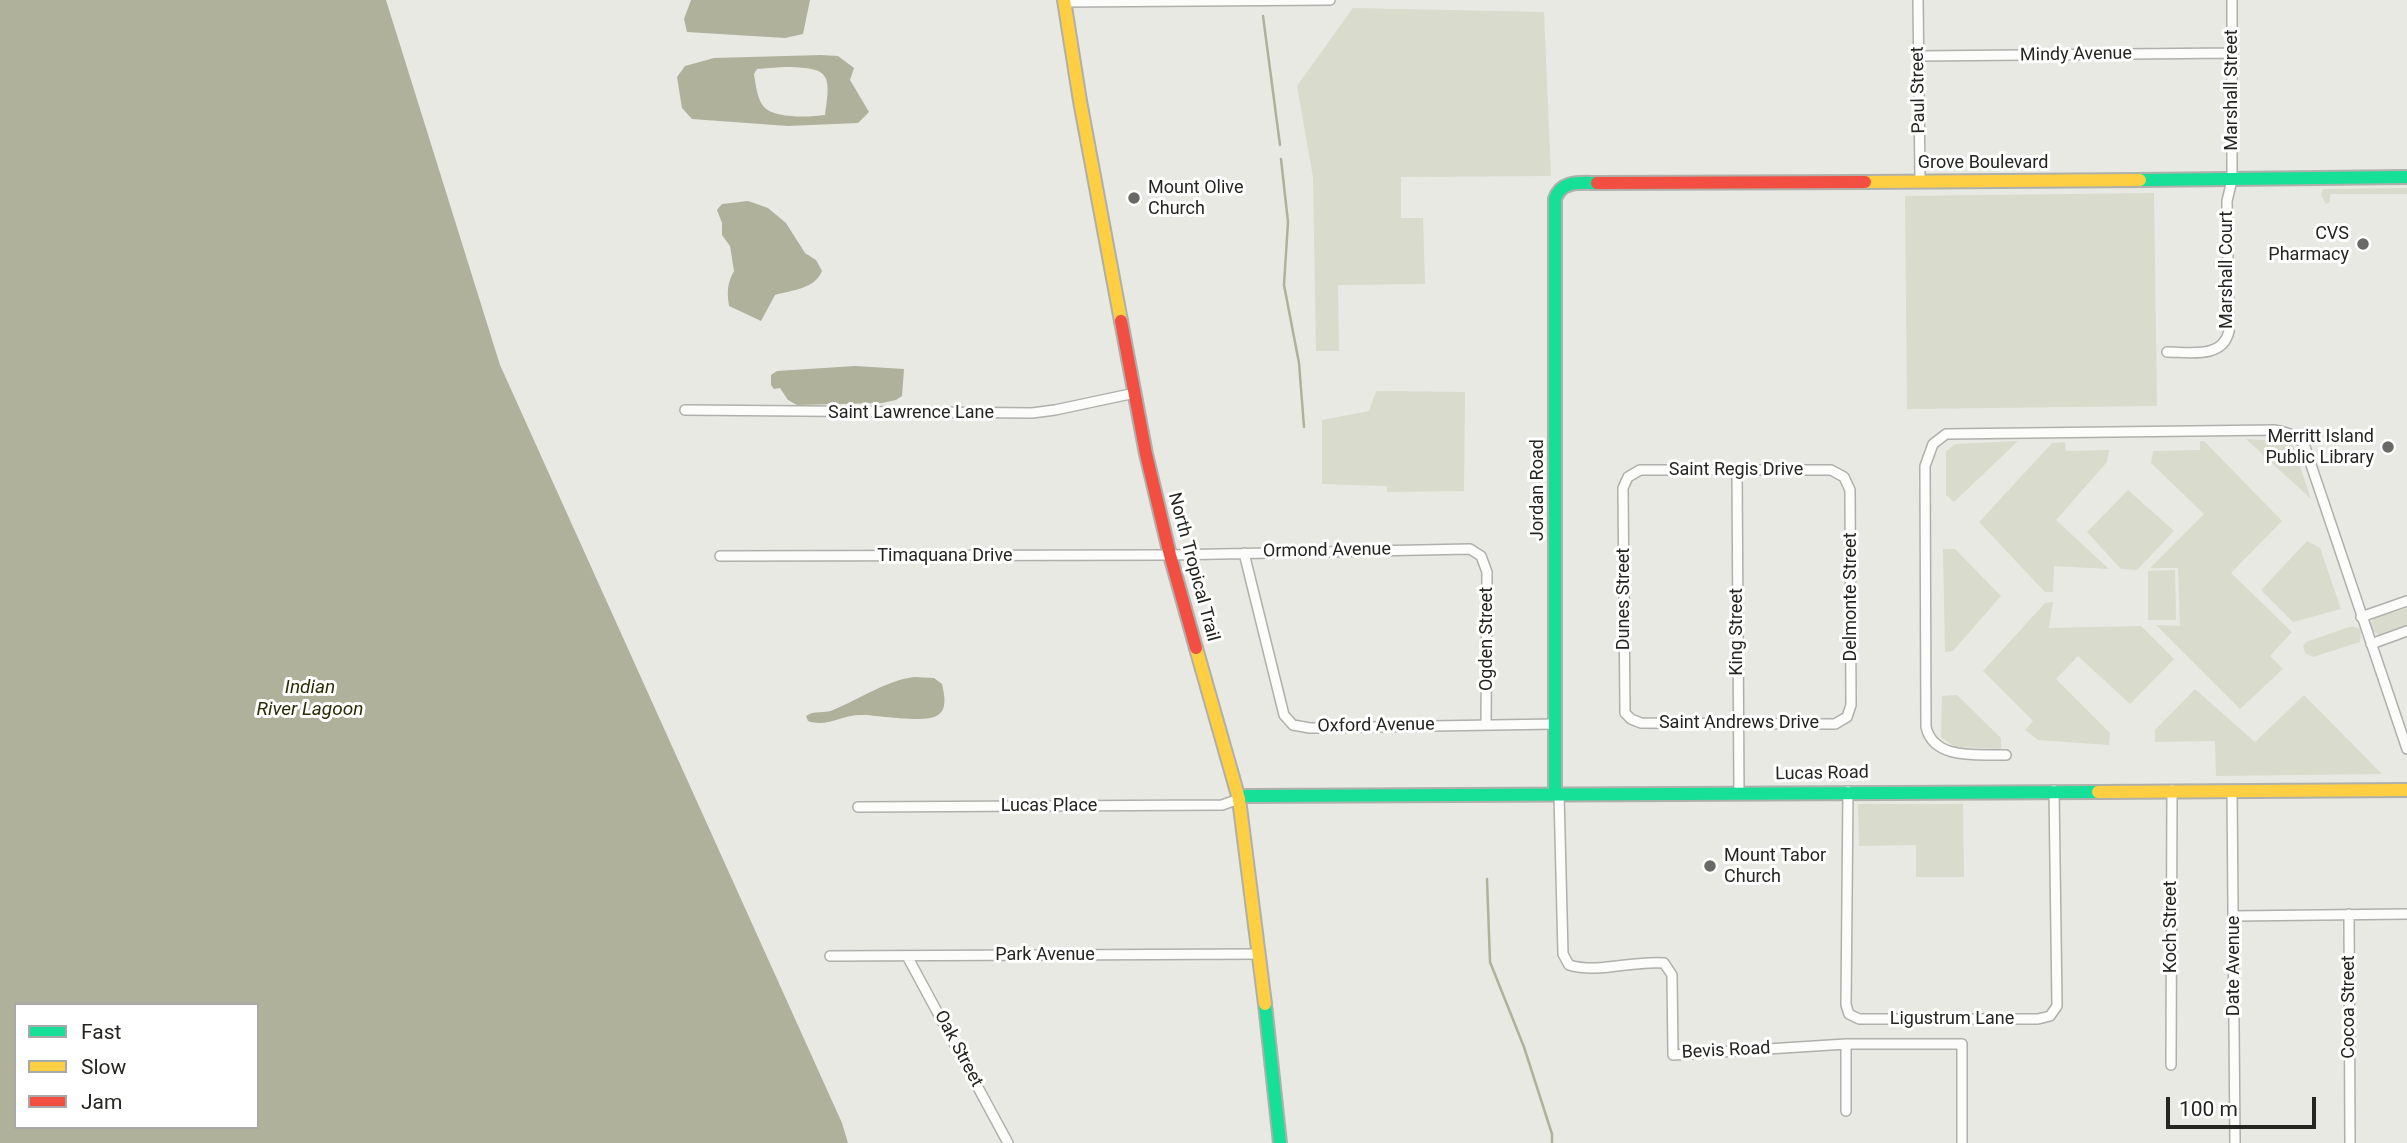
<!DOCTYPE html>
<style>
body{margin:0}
#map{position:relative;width:2407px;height:1143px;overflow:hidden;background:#e8e9e3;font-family:Roboto,sans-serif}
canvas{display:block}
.legend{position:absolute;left:14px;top:1003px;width:245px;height:126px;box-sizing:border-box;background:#fff;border:2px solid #a8a8a7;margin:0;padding:9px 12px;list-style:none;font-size:21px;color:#252622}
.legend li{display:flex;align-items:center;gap:14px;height:35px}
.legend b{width:35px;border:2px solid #a8a8a7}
.scale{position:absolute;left:2166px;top:1097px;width:150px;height:32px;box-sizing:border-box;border:4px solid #252622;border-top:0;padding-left:9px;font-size:21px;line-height:24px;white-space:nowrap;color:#252622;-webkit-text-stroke:5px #fff;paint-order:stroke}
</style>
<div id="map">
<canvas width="2407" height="1143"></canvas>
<ul class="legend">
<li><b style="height:9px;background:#16e098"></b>Fast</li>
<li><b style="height:9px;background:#ffcf43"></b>Slow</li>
<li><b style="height:9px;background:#f24e42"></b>Jam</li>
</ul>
<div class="scale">100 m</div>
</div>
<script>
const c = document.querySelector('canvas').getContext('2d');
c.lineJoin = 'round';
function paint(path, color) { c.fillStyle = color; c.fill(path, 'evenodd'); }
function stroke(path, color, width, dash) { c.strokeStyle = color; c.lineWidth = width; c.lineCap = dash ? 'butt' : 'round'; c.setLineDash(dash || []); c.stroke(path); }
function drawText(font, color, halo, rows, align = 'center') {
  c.font = font + ' Roboto,sans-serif'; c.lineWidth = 6; c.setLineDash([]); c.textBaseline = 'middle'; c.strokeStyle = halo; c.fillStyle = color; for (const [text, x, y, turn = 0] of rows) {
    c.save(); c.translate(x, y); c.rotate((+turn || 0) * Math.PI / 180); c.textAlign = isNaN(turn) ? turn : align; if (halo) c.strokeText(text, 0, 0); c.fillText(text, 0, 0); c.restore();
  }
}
paint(new Path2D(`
 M1353,8l191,4 7,164 -150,1v41h22l2,66 -87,1 1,66h-23l-3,-174 -16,-91z
 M2407,188v6h-77v8l-4,2 -5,-9 2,-6z
 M2154,193l3,213 -250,3 -2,-213z
 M1376,391l89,1 -1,99 -77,1v-6l-65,-2v-64l47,-9z
 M2246,439l46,3 19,57z
 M2018,441l-64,61 -8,-7v-44l10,-7z
 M2200,441h4l78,80 -51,52 61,59 -22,24 13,13 -43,40 -84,-84 24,1 -2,-58h-28l54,-54 -53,-51 2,-12 47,-1z
 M2065,442l1,9 43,-1 -2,12 -51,58 53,49 -55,-3 -1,26h-8l-66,-70 73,-79z
 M2128,490l46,41 -37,39 -16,-1 -34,-37z
 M2307,541l13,7 21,61 -48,13 -32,-32z
 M1943,549h12l46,47 -48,55 -8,1z
 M2175,570l1,50h-28v-49z
 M2053,602l-4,26 92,-2 33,33 -44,45 -52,-48 -22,23 54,54 -1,12 -71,-5 -13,-10 8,-9 -50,-50 62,-68z
 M2407,608v18l-25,9h-3l-7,-5 -1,-8 3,-4z
 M2352,626l9,3 -1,13 -47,15 -8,-4 -2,-7 3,-4z
 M2195,689l60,53 49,-47 78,79 -166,2 -1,-35 -60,1v-12z
 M1957,695l44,43v11l-46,-2 -14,-10 1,-41z
 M1858,804h105l1,73h-48v-32l-57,1z`), '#d9dbcc');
paint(new Path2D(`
 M0,0h386l114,365 342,758 6,20h-848zM16,1005h241v122h-241z
 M691,0h119l-7,34 -18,4 -98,-6 -3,-13z
 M821,55l17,1 16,12 -4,12 19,32 -11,11 -70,3 -96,-7 -10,-11 -5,-31 8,-11 29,-8zM784,67c44,1 48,4 41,48 -14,2 -50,4 -61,-8 -7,-8 -8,-22 -10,-33l3,-5z
 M748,201l20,7 18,15 19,30 11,7 6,11c-7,18 -30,19 -47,24l-14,26 -32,-15c-2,-13 -2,-23 5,-35l-4,-25 -8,-11v-12l-5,-13 5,-6z
 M855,366l49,3 -2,27 -6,4 -14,3 -85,2 -9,-5 -8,-12 -6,1 -3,-4v-10l6,-4z
 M914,677l20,1 8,6c2,9 6,25 -4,31 -12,9 -60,0 -76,0 -19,-1 -35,13 -54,6l-2,-5c8,-6 18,-2 27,-6 27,-11 52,-29 81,-33z`), '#afb19b');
stroke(new Path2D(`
 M1263,16l17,129
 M1281,159l7,63 -4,63 15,78 5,64
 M1487,879l3,83 34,85 28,87v9`), '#afb19b', 2.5);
const street = new Path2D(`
 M1918,0l2,180
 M1064,2l266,-2
 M1919,56l314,-3
 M2167,352c23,0 56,7 62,-21l-2,-130 5,-21v-180
 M685,410l347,3 23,-3 80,-17
 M1640,470h191l13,7 6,13 1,215 -4,12 -12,7 -194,-1 -10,-4 -6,-6 -2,-225 5,-11z
 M1737,470l2,323
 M1244,553l40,162 9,10 17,3 245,-4
 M720,556l450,-1 300,-6 11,7 6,16 -1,152
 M2361,617l46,-16
 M2371,644l36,-13
 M2006,755c-27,-1 -72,6 -80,-28l-1,-261 8,-22 13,-10 328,-4c12,2 21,5 30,14l103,305
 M2232,790l3,353
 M1848,791l-2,214 3,9 10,5h179l12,-3 7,-10 -3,-216
 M1559,794l4,160 6,11c30,9 64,-5 95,-2l8,12 1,80 173,-11h116v99
 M858,807l364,-2 17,-6
 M2349,914l1,229
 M2234,916l173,-2
 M830,956l429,-2
 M907,956l101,187
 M1846,1044v67
 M2171,1065l1,-275`);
const fast = new Path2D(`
 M2140,180l267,-3
 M1555,794v-595c6,-19 25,-16 42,-16
 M1239,799l7,-3 852,-4
 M1265,1004l15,139`);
const slow = new Path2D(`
 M1064,0l16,101 41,220
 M1865,182l275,-2
 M1196,648l43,151 26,205
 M2098,792l309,-2`);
const jam = new Path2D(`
 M1597,183l268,-1
 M1121,321l25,133 24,101 26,93`);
stroke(street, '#afb0ab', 12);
stroke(fast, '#afb0ab', 16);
stroke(slow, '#afb0ab', 16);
stroke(jam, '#afb0ab', 16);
stroke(street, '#fcfcfb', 9);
stroke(fast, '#16e098', 12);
stroke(slow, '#ffcf43', 12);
stroke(jam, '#f24e42', 12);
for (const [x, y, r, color] of [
 [1134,198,7,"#696a66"],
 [2363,244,7,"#696a66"],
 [2388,447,7,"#696a66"],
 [1710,866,7,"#696a66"]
]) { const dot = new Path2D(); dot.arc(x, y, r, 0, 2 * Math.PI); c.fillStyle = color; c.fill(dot); stroke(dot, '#fff', 2.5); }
drawText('18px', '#252622', '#fff', [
 ["Mindy Avenue",2076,55,-1],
 ["Paul Street",1919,90,-91],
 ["Marshall Street",2232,90,-90],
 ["Grove Boulevard",1983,163],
 ["Marshall Court",2227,270,-90],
 ["Saint Lawrence Lane",911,413],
 ["Saint Regis Drive",1736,470],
 ["Jordan Road",1538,490,-90],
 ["Ormond Avenue",1327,551,-1],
 ["Timaquana Drive",945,556],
 ["North Tropical Trail",1193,567,75],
 ["Delmonte Street",1851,597,-90],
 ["Dunes Street",1624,599,-90],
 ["King Street",1737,632,-90],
 ["Ogden Street",1487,639,-90],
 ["Saint Andrews Drive",1739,723],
 ["Oxford Avenue",1376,726,-1],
 ["Lucas Road",1822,774,-1],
 ["Lucas Place",1049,806],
 ["Koch Street",2171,927,-90],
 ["Park Avenue",1045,955],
 ["Date Avenue",2234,966,-90],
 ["Cocoa Street",2349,1007,-90],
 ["Ligustrum Lane",1952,1019],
 ["Oak Street",958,1049,62],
 ["Bevis Road",1726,1051,-3]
]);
drawText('18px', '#252622', '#fff', [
 ["Mount Olive",1148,188],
 ["Church",1148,209],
 ["CVS",2349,234,"right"],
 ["Pharmacy",2349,255,"right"],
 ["Merritt Island",2374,437,"right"],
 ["Public Library",2374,458,"right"],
 ["Mount Tabor",1724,856],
 ["Church",1724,877]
], 'left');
drawText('italic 19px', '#2a2d05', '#fff', [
 ["Indian",310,688],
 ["River Lagoon",310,710]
]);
</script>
